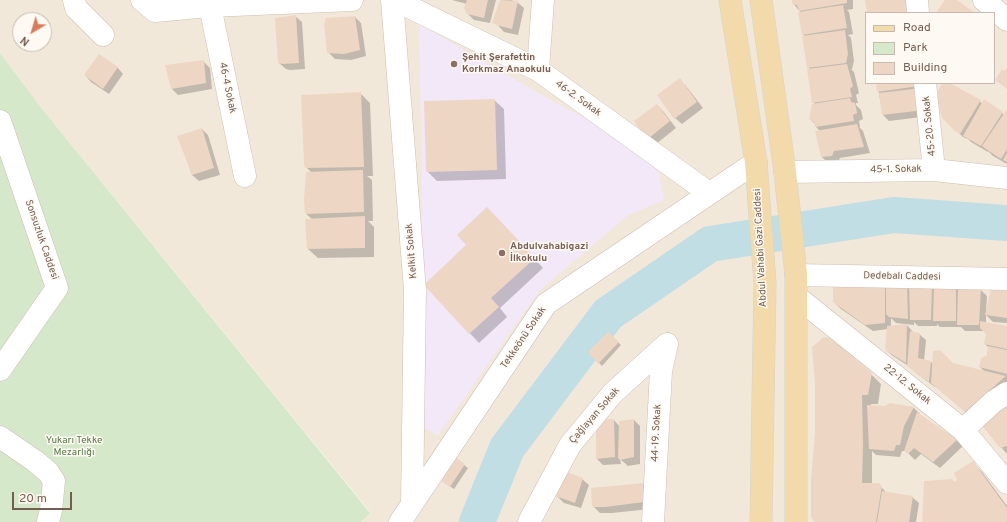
<!DOCTYPE html>
<meta charset="utf-8">
<style>
body{margin:0}
#map{position:relative;width:1007px;height:522px;overflow:hidden;background:#fbf5eb;font-family:Overpass,sans-serif}
canvas{display:block}
.legend{position:absolute;left:865px;top:12px;width:130px;height:72px;box-sizing:border-box;background:#fef9f2;border:1px solid #c7bbb1;margin:0;padding:5px 7px;list-style:none;font-size:12px;color:#755e50}
.legend li{display:flex;align-items:center;gap:8px;height:20px}
.legend b{width:20px;border:1px solid #c7bbb1}
.north{position:absolute;left:12px;top:12px;width:40px;height:40px;box-sizing:border-box;background:#fef9f2;border:1px solid #c7bbb1;border-radius:50%;rotate:218deg;font-size:11px;font-weight:700;line-height:16px;text-align:center;color:#755e50}
.north::after{content:'';display:block;margin:auto;width:14px;height:18px;background:#da7b5c;clip-path:polygon(50% 0,100% 100%,50% 72%,0 100%)}
.scale{position:absolute;left:12px;top:492px;width:60px;height:18px;box-sizing:border-box;border:2px solid #755e50;border-top:0;padding-left:5px;font-size:12px;line-height:14px;white-space:nowrap;color:#755e50;-webkit-text-stroke:3px #fef9f2;paint-order:stroke}
</style>
<div id="map">
<canvas width="1007" height="522"></canvas>
<ul class="legend">
<li><b style="height:5px;background:#f3daaa"></b>Road</li>
<li><b style="height:11px;background:#d6e8ca"></b>Park</li>
<li><b style="height:11px;background:#eed6c5"></b>Building</li>
</ul>
<div class="north">N</div>
<div class="scale">20 m</div>
</div>
<script>
const c = document.querySelector('canvas').getContext('2d');
c.lineJoin = 'round';
function paint(path, color) { c.fillStyle = color; c.fill(path, 'evenodd'); }
function stroke(path, color, width, dash) { c.strokeStyle = color; c.lineWidth = width; c.lineCap = dash ? 'butt' : 'round'; c.setLineDash(dash || []); c.stroke(path); }
function drawText(font, color, halo, rows, align = 'center') {
  c.font = font + ' Overpass,sans-serif'; c.lineWidth = 3; c.setLineDash([]); c.textBaseline = 'middle'; c.strokeStyle = halo; c.fillStyle = color; for (const [text, x, y, turn = 0] of rows) {
    c.save(); c.translate(x, y); c.rotate((+turn || 0) * Math.PI / 180); c.textAlign = isNaN(turn) ? turn : align; if (halo) c.strokeText(text, 0, 0); c.fillText(text, 0, 0); c.restore();
  }
}
paint(new Path2D(`
 M0,0h1007v522h-646l9,-10 -327,-402 -43,-57zM866,13h128v70h-128zM20,20h24v24h-24z`), '#f2e8da');
paint(new Path2D(`
 M419,24l140,81 40,20 59,43 6,32 -36,15 -89,76 -101,144 -21,-11 5,-243z`), '#f2e8f8');
paint(new Path2D(`
 M0,53l43,57 327,403 -9,9h-361z`), '#d6e8ca');
paint(new Path2D(`
 M452,0h44l-6,23 -16,-3 -6,-6 -1,-10z
 M501,0h10l6,2 7,6 -6,27 -14,-3 -10,-11z
 M793,0h60v9l-6,1 2,2 4,22 -5,1 3,3 3,23 -2,8h-1l3,3 5,21 -3,2 2,8h-2v2l5,5 2,9 -4,2 1,6h-1l4,4 7,22 -30,5 -2,4 -10,1 -6,-6 -2,-26 -4,-4 -1,-3 -5,-5 5,-15 -2,-2 -3,-32 -2,-3 -3,-30 -2,-3 -2,-21 -8,-10z
 M295,16l7,6 3,47 -15,1 -4,-1 -7,-6z
 M355,17l6,6 5,33 -15,4 -16,-1 -7,-7z
 M203,61l7,7 2,21 -34,6 -6,-6z
 M117,67l6,7 -14,20 -18,-12 -6,-7z
 M680,80l6,6 17,22 -21,16 -7,-6z
 M877,83h46l7,33 -41,5 -6,-6z
 M944,83h4l32,18 2,3 20,9 2,2 3,-4v53l-14,-8 -5,-5v1l-17,-10 -4,-4v1l-4,-2 -20,-19z
 M360,93l10,10 3,73h-6l5,4 1,41h-5l6,6v30l-56,1 -10,-9 4,-30 -6,-5 6,-41 -6,-6z
 M494,100l10,9 2,70 -69,2 -10,-10z
 M657,105l6,6 13,17 -20,16 -11,-8z
 M202,129l6,6 12,40 -21,6 -7,-6 -13,-39z
 M496,217l47,51 -43,40 7,9 -28,26 -54,-58z
 M834,287h122l3,3 21,-1 7,7 -1,15 21,-19v31l-14,-1 -7,-7v8l21,4v66l-32,27 -40,-34v1l-20,-15 -5,-5 -17,-11 -7,-6 2,-21 -15,2 -32,-22 -7,-7zM891,318l5,5 18,2v-3l4,4h19v-2l3,3h21l4,4h20l2,2 -2,11 4,4 -2,8 -7,11 5,5 -32,-8h-20l-2,-2 -7,-1 2,-21 -7,-6 -6,-2 -6,-7 -16,2z
 M608,333l13,12 -19,21 -12,-13z
 M871,374l10,10 -3,20h-7v2l14,1 5,-3 24,4 6,6v1l37,25 6,6 -23,22 -19,-14 -6,6 -9,-9h-4l-2,6 -24,-2 -4,-4v33h6l9,9 25,4 7,6 -3,19h-101l-3,-43z
 M1007,409v45l-6,-7z
 M614,420l6,7 14,-7 6,6v38l-12,2 -8,-7 1,5 -18,1 -6,-6z
 M452,456l16,12 -14,21 -15,-10z
 M973,463l9,9 25,34v16h-84l29,-42 3,3z
 M582,479l7,6 -8,23 -17,-5 -10,-10z
 M642,484l7,7 1,18 -38,4h-12l-7,-7z`), '#0003');
stroke(new Path2D(`
 M477,522l30,-74 101,-134 102,-70 184,-29 113,8`), '#c1dee4', 36);
paint(new Path2D(`
 M467,0h21l-4,18 -17,-4 -3,-6z
 M500,0l18,1 -6,28 -16,-4 -4,-3z
 M792,0h55v3l-48,8 -2,-6 -5,-1z
 M865,0h41l2,13h-41z
 M945,0h12l18,13h-39z
 M843,5l4,23 -45,7 -4,-23z
 M296,15l3,48 -16,1 -5,-1 -3,-45z
 M355,16l5,34 -16,4 -17,-1 -3,-28 2,-7z
 M845,30l3,24 -2,9 -39,5 -5,-32z
 M99,54l19,13 -15,22 -19,-14z
 M204,60l2,23 -35,6 -6,-24z
 M847,64l6,22 -3,3 2,8 -40,6 -5,-34z
 M1007,68v21l-12,-9 7,-11 2,2z
 M680,78l17,24 -23,17 -17,-24z
 M876,83h43v3l-42,6z
 M942,83h8l31,17 -21,34 -5,-3 -13,-13 -3,-10 -2,-15z
 M922,88l2,22 -42,5 -3,-22z
 M361,92l3,75 -59,1 -1,-5 -3,-68z
 M850,98l1,4 4,1 2,10 -4,2 1,6 -39,6 -1,-5 -5,-3 3,-15z
 M495,99l2,71 -71,2 -2,-71z
 M984,99l19,13 -22,34 -18,-10z
 M657,104l13,17 -21,17 -5,-2 -10,-15z
 M1007,109v40l-6,10 -15,-10 -4,-3z
 M857,124l7,23 -30,4 -2,5 -11,1 -6,-26z
 M202,128l12,40 -22,7 -15,-39z
 M1007,153v9l-4,-2z
 M363,170l1,42 -59,2 -1,-14 2,-28z
 M487,207l48,51 -44,40 8,9 -30,27 -45,-49 42,-40 -9,-10z
 M365,216v32l-58,1 -2,-30z
 M885,284v39l-20,2 -32,-23v-16z
 M886,284h21l1,35 -19,-2 -3,-3z
 M909,284l23,1 -1,35h-21z
 M934,286h22v35h-23z
 M958,286l23,2 -2,37h-22z
 M991,289l16,2v27l-22,-3z
 M980,321l27,5v23l-23,-5 2,-10 -6,-6z
 M907,324l-1,39 -21,-13 2,-24z
 M910,331l10,2 -2,25 13,3 -2,21 -22,-16z
 M608,332l11,10 -21,22 -10,-12z
 M824,337l7,1 41,35 -4,22h-6l1,50 -1,38h17l3,3 -6,36h-62l-3,-5v-38l4,-46v-48l-3,-38z
 M988,346l19,4v24l-28,-7 2,-9 6,-3z
 M940,350l13,13 53,13 -41,36 -34,-29 2,-32z
 M890,403l24,4 -10,19 -4,19h-4l-2,6 -25,-2 -2,-44 18,1z
 M1003,404l4,4v38l-7,2 -20,-25z
 M917,412l40,28 -24,22 -19,-14 -6,6 -4,-3z
 M596,419h18l1,38 -19,2z
 M634,419v38l-14,3 -2,-2 1,-37z
 M452,455l13,9 -15,23 -12,-8z
 M973,461l34,47v14h-85l2,-41 28,-2 2,3 3,-2 -3,-7z
 M562,470l21,8 -8,25 -19,-7 -3,-3z
 M643,483l1,19 -39,5h-13l-1,-19z
 M882,491l31,5 -4,26h-32z`), '#eed6c5');
const minor = new Path2D(`
 M74,0l2,8 27,27
 M142,0l13,11 55,-5 142,-6
 M210,0v6l35,170
 M392,0l23,290 -3,214
 M395,0l143,70 171,123
 M917,0l1,13
 M984,0l23,20
 M538,70l5,-70
 M925,83l9,87
 M0,121l57,167 -57,82
 M785,172l149,-2 73,8
 M796,275l211,4
 M797,297l166,133 44,53
 M963,430l30,-28 14,-9
 M0,437l35,24 13,11 6,9 -3,29 -3,12
 M400,522l146,-218 210,-142
 M529,522l41,-77 43,-52 54,-49
 M653,522l8,-151 6,-27`);
const primary = new Path2D(`
 M730,0l26,162 9,121 -4,239
 M761,0l24,172 11,103v247`);
stroke(minor, '#cdbeb2', 23);
stroke(primary, '#d8d2ce', 23);
stroke(minor, '#fff', 22);
stroke(primary, '#f3daaa', 22);
for (const [x, y, r, color] of [
 [454,64,4,"#8d6e63"],
 [502,253,4,"#8d6e63"]
]) { const dot = new Path2D(); dot.arc(x, y, r, 0, 2 * Math.PI); c.fillStyle = color; c.fill(dot); stroke(dot, '#fef9f2', 1.5); }
drawText('bold 10px', '#785e54', '#fef9f2', [
 ["Şehit Şerafettin",462,58],
 ["Korkmaz Anaokulu",462,70],
 ["Abdulvahabigazi",510,247],
 ["İlkokulu",510,259]
], 'left');
drawText('10px', '#755e50', '#fef9f2', [
 ["46-4 Sokak",227,88,78],
 ["46-2. Sokak",578,99,36],
 ["45-20. Sokak",930,126,-96],
 ["45-1. Sokak",896,170,-1],
 ["Sonsuzluk Caddesi",41,240,71],
 ["Abdul Vahabi Gazi Caddesi",761,248,-93],
 ["Kelkit Sokak",412,251,-95],
 ["Dedebalı Caddesi",902,277,1],
 ["Tekkeönü Sokak",524,338,-56],
 ["22-12. Sokak",907,385,39],
 ["Çağlayan Sokak",595,416,-49],
 ["44-19. Sokak",657,433,-87]
]);
drawText('10px', '#557949', '#fef9f2', [
 ["Yukarı Tekke",74,441],
 ["Mezarlığı",74,453]
]);
</script>
